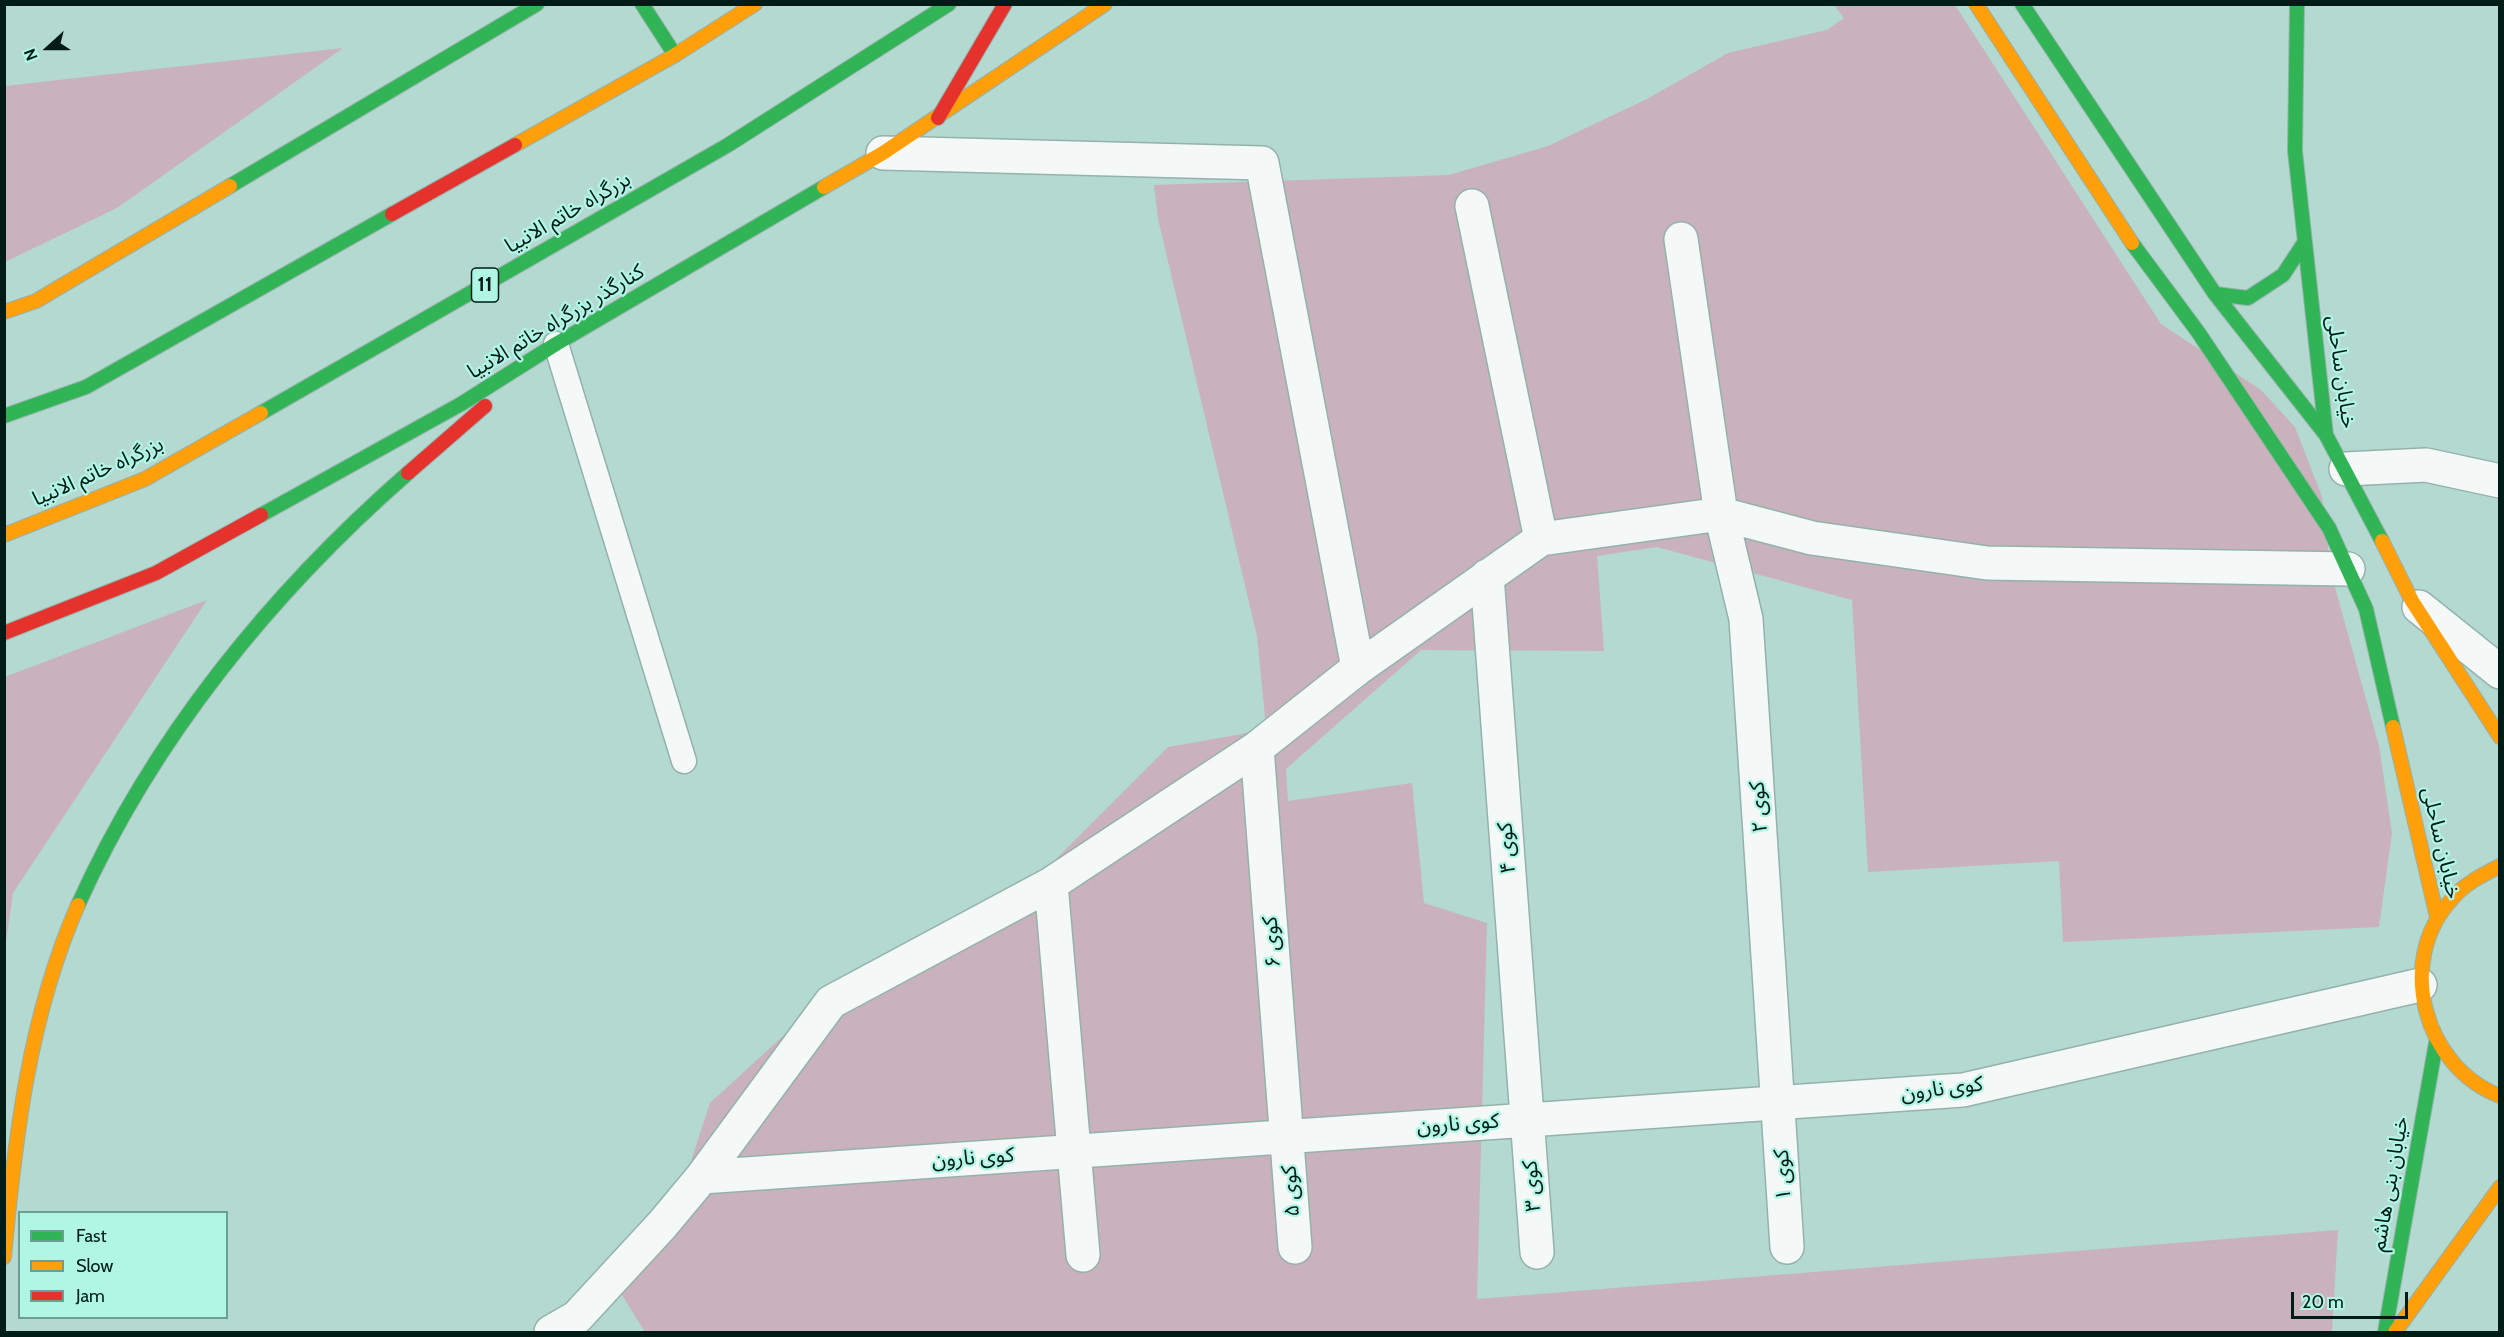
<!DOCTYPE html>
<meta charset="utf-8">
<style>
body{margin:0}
#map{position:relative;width:2504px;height:1337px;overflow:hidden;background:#b3d9d0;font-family:Cabin,sans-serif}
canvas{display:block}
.frame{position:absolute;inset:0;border:6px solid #011c17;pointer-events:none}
.legend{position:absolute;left:18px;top:1211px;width:210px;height:108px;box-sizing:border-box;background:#b1f6e5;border:2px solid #6b9f93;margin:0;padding:8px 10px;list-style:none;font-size:18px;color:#011c17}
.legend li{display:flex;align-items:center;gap:12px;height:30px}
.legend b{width:30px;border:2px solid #6b9f93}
.north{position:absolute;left:18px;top:18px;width:60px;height:60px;-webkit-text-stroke:4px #b1f6e5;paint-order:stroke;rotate:249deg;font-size:16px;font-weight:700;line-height:24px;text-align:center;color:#011c17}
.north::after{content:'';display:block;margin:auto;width:21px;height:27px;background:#011c17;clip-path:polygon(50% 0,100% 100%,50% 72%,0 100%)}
.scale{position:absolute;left:2291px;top:1292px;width:117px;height:27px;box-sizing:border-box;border:3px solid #011c17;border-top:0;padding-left:8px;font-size:18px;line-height:21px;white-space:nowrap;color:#011c17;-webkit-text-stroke:4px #b1f6e5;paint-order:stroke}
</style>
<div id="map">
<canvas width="2504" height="1337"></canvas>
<div class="frame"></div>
<ul class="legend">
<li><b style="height:8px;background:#30b455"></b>Fast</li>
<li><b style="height:8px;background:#ff9f0a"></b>Slow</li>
<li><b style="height:8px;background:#e5322d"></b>Jam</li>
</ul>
<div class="north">N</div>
<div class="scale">20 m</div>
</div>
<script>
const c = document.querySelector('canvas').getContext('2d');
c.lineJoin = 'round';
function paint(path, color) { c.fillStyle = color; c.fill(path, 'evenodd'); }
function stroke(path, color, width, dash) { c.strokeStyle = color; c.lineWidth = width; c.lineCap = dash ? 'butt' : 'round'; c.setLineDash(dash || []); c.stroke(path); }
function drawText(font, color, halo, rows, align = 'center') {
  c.font = font + ' Cabin,"Noto Sans Arabic",sans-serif'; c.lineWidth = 4.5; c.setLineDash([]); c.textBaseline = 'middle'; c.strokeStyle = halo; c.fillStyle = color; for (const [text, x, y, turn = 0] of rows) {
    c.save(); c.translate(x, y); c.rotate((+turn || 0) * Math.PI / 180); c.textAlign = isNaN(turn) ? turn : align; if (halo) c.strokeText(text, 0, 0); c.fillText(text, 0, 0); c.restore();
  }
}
paint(new Path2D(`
 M1834,5h121l206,319 100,66 34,37 27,70 9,76 48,173 13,87 -13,94 -316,15 -4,-81 -191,11 -16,-272 -195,-53 -60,9 7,95 -183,-1 -135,119 2,32 124,-18 12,120 63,20 -10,376 861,-69 -6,102h-1687l-28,-45 54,-65 39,-119 121,-111 203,-111 134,-134 74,-13 24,-7 -9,-91 -99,-417 -4,-34 295,-10 99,-29 99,-47 81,-46 99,-23 17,-12z
 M343,48l-226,160 -112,54v-176z
 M207,600l-194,293 -8,56v-272z`), '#c9b2bc');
const lane = new Path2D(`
 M556,344l128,417`);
const street = new Path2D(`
 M883,153l379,10 96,505
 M1472,206l69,333
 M1681,239l40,275 25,105 41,628
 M2346,469l80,-4 74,16
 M1487,576l50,676
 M2419,607l81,65
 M1257,748l38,499
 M1051,884l32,371
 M702,1177l1261,-87 457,-105
 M551,1332l26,-15 85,-92 40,-48 129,-175 220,-118 206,-136 101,-80 183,-129 180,-25 91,24 175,25 361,6`);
const fast = new Path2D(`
 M642,4l33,51
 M2022,4l193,290 111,141
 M2297,4l-2,147 31,284 56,106
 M230,186l307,-182
 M2132,243l66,89 131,196 37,81 27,118
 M2215,294l33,4 35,-23 21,-32
 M261,413l467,-268 221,-141
 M4,416l82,-29 306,-173
 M261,515l200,-111 95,-60 268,-157
 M78,905c75,-167 193,-312 330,-432
 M2385,1332l51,-289`);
const slow = new Path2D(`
 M1976,4l156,239
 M515,145l160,-90 80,-51
 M824,187l59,-34 222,-149
 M4,312l32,-11 194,-115
 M4,535l141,-56 116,-66
 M2382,541l30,60 88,136
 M2393,727l44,190
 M2500,866c-18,9 -36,18 -49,34 -56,62 -27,167 49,196
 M4,1257c11,-119 25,-241 74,-352
 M2395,1332l105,-145`);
const jam = new Path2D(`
 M938,118l67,-114
 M392,214l123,-69
 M408,473l77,-67
 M4,633l152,-60 105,-58`);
stroke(lane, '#94b2ab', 27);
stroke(street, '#94b2ab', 36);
stroke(fast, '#94b2ab', 16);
stroke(slow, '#94b2ab', 16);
stroke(jam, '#94b2ab', 16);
stroke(lane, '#f4f9f8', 24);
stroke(street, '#f4f9f8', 33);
stroke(fast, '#30b455', 14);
stroke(slow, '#ff9f0a', 14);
stroke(jam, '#e5322d', 14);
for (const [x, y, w] of [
 [485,285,27]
]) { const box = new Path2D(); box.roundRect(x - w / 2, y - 17, w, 34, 4.5); c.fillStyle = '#b1f6e5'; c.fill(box); stroke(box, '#011c17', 1.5); }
drawText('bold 20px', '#011c17', null, [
 ["11",485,285]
]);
drawText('21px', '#011c17', '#b1f6e5', [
 ["بزرگراه خاتم الانبیا",568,213,-30],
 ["کنارگذر بزرگراه خاتم الانبیا",556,322,-31],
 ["خیابان ساحلی",2341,372,82],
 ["بزرگراه خاتم الانبیا",98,472,-24],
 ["کوی ۲",1759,807,-94],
 ["خیابان ساحلی",2441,843,77],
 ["کوی ۴",1507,848,-94],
 ["کوی ۶",1272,942,-94],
 ["کوی نارون",1942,1089,-7],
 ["کوی نارون",1458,1124,-4],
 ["کوی نارون",973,1158,-4],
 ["کوی ۱",1783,1175,-93],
 ["خیابان بنی هاشم",2390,1184,-80],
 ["کوی ۳",1532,1186,-94],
 ["کوی ۵",1291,1191,-94]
]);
</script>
